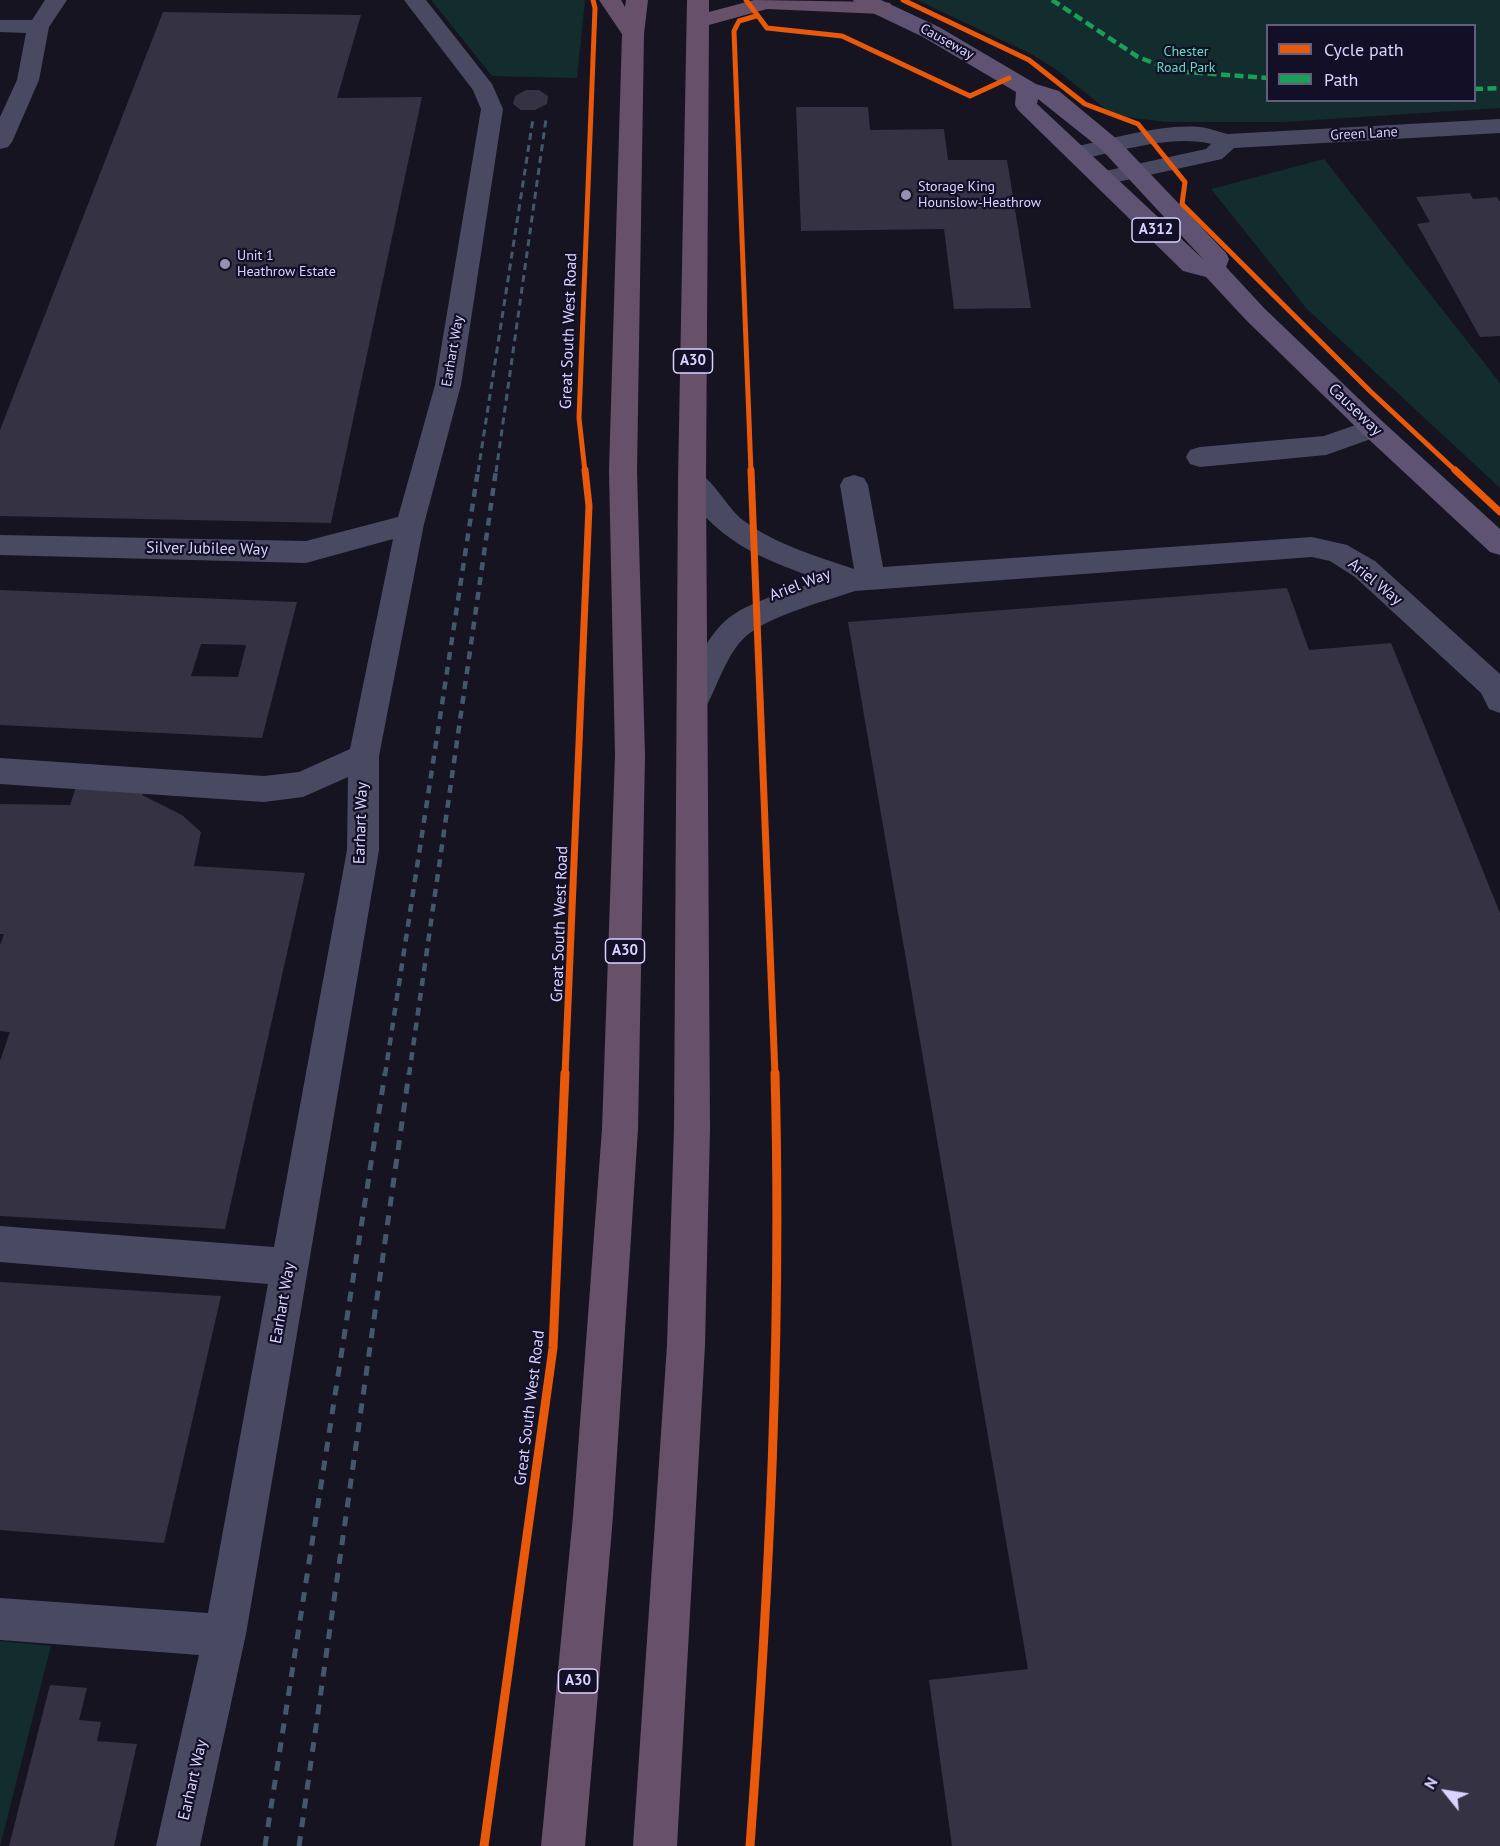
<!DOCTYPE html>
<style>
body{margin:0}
#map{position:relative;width:1500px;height:1846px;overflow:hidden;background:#161421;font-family:"PT Sans",sans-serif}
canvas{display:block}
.legend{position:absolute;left:1266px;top:24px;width:210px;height:78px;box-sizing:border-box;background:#130f26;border:2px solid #625e7d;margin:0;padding:8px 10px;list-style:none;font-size:18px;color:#d9d4ff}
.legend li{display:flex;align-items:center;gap:12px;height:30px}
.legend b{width:30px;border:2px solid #625e7d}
.north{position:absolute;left:1416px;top:1762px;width:60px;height:60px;-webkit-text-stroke:4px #130f26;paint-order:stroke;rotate:300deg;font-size:16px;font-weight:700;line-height:24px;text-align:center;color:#d9d4ff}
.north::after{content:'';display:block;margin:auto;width:21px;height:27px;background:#d9d4ff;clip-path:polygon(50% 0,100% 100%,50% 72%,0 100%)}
</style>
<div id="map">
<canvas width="1500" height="1846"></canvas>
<ul class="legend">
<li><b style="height:8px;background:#e8590c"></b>Cycle path</li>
<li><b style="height:8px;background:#1a9f57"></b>Path</li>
</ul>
<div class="north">N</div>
</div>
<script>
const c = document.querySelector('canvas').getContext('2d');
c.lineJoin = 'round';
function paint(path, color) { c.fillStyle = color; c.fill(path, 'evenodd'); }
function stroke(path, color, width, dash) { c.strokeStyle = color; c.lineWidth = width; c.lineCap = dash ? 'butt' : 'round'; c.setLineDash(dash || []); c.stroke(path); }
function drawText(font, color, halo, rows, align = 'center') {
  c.font = font + ' "PT Sans",sans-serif'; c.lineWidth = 4.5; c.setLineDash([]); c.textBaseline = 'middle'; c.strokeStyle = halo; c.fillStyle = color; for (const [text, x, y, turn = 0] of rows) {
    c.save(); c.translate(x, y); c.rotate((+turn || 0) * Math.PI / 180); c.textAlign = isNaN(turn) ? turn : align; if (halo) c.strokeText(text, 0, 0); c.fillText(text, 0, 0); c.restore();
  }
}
paint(new Path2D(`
 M431,0h154l-8,78 -85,-2z
 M917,0h583v108l-217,14h-117l-41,-5 -18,-7 -50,-40 -26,-16zM1268,26h206v74h-206z
 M1324,159l176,224v105l-193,-179 -96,-120z
 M0,1641l51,5 -51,200z`), '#132c2d');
paint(new Path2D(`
 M163,12l198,3 -24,83 85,-1 -91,426 -331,-7v-86z
 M526,90h13l9,6 -1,8 -12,6h-14l-8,-6 2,-8z
 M796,107h72l2,23 74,-1 4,31h59l24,148 -77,1 -10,-80 -143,2z
 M1470,193l3,6 24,-2 3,5v134l-20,1 -63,-113 13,-2 -14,-25z
 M1287,588l22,62 82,-7 109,270v933h-548l-23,-166 99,-11 -180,-1047z
 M0,590l297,12 -35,136 -262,-13zM201,644l45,1 -8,32 -47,-1z
 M76,787l70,2 -4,6 40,20 19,17 -7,34 111,7 -80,356 -225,-13v-155l10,-29 -10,-1v-86l4,-11h-4v-130l70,1z
 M0,1282l221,14 -57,247 -164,-13z
 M50,1685l37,3 -8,32 22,2 -4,19 40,3 -23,102h-105z`), '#343243');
paint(new Path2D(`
 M45,0h22l-18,27 -10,53 -27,62 -4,5 -8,2v-32l17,-37 9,-47 -26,-1v-12h32z
 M404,0h22l66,84 11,25 -42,276 -37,139 -45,232v94l-133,784 -46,212h-44l43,-191 -199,-15v-42l208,15 60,-329 -268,-22v-36l274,21 73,-397 1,-73 -45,20 -39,5 -264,-18v-26l264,18 35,-4 51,-23 43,-210 -87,24 -306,-8v-20l306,6 92,-24 37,-132 46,-276 -8,-19z
 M1500,119v14l-266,15 -12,11 -118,26 -8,-2 -4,-5 4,-5 110,-24 5,-5c-38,-10 -94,8 -133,16l-8,-2 -4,-5 4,-5 8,-2c39,-8 82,-22 122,-19 10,1 19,5 28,7z
 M1373,419l9,2 4,7 -4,7 -56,20 -126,12 -10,-3 -4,-7 4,-7 10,-3 124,-11z
 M692,470c22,7 33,37 52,51 33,24 72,35 110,48l-14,-84 4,-7 10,-3 10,3 4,7 15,82 429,-30 35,8 28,16 125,113v39l-11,-4 -8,-16 -126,-116 -25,-16 -18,-4 -457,34c-32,11 -85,24 -110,46 -19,18 -28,50 -40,72l-11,4 -11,-4 -4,-8c12,-25 24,-60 46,-80 24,-21 66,-30 97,-41 -62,-21 -109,-40 -144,-100l4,-7z`), '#4a4962');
paint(new Path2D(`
 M853,0h28l58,27 97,57 23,7 59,49 108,113 3,6 -3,8 38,41 118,113 118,108v26l-10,-3 -126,-117 -118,-115 -40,-43 -23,-6 -165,-161 -3,-5 1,-13 -93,-55 -67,-32zM1038,99l64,51 102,110 -167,-156z`), '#5e5373');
paint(new Path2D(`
 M599,0h22l4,7 1,-7h22l-4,34 -7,437 8,284 -7,374 -25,387 -28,330h-44l32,-330 29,-387 13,-374 -6,-284 13,-437z
 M687,0h22v12l45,-12 128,2 8,1 3,5 -3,5 -8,1 -115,-5 -58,16 -3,455 4,649 -5,216 -28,501h-44l34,-501 7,-216 4,-649z`), '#67516a');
stroke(new Path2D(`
 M478,472l55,-353
 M496,472l50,-353`), '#43596b', 3, [7, 5]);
stroke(new Path2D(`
 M385,1075l93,-605
 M409,1075l87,-605`), '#43596b', 4.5, [8, 7]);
stroke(new Path2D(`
 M265,1846l120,-773
 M299,1846l110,-773`), '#43596b', 5, [10, 9]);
stroke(new Path2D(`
 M1052,0l86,57 36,14 94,7
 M1474,89l26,-1`), '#1a9f57', 4.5, [9, 4.5]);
stroke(new Path2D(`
 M746,0l21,28 75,8 128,60 39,-18
 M903,0l126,60 56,44 53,20 47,58 -3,22 188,187 87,81
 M585,472l-6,-54 16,-410 -2,-8
 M751,472l-17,-441 5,-10 17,-5`), '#e8590c', 5);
stroke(new Path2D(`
 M751,470l24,605
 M1455,470l45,42
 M565,1075l24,-569 -4,-36`), '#e8590c', 7);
stroke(new Path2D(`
 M484,1846l69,-498 12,-275
 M750,1846c19,-257 32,-514 25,-773`), '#e8590c', 9);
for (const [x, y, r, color] of [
 [906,195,6,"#9591b1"],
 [225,264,6,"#9591b1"]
]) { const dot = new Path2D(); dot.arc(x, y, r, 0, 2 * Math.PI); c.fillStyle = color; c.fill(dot); stroke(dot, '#130f26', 2); }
drawText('14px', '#d9d4ff', '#130f26', [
 ["Causeway",947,42,29],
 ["Green Lane",1364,134,-3],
 ["Earhart Way",453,351,-80]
]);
drawText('14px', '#5fe0c0', '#130f26', [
 ["Chester",1186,52],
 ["Road Park",1186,68]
]);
drawText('14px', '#d9d4ff', '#130f26', [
 ["Storage King",918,187],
 ["Hounslow-Heathrow",918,203],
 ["Unit 1",237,256],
 ["Heathrow Estate",237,272]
], 'left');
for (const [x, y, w] of [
 [1156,230,48],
 [693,361,39],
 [625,951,39],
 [578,1681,39]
]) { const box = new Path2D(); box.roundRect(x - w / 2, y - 12, w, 24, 4.5); c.fillStyle = '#130f26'; c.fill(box); stroke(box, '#d9d4ff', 1.5); }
drawText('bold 15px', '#d9d4ff', null, [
 ["A312",1156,230],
 ["A30",693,361],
 ["A30",625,951],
 ["A30",578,1681]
]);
drawText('16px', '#d9d4ff', '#130f26', [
 ["Great South West Road",569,331,-88],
 ["Causeway",1355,410,44],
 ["Silver Jubilee Way",207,549,1],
 ["Ariel Way",1375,582,39],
 ["Ariel Way",800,585,-21],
 ["Earhart Way",361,823,-88],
 ["Great South West Road",560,924,-88],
 ["Earhart Way",283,1303,-80],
 ["Great South West Road",530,1408,-83],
 ["Earhart Way",193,1780,-77]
]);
</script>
